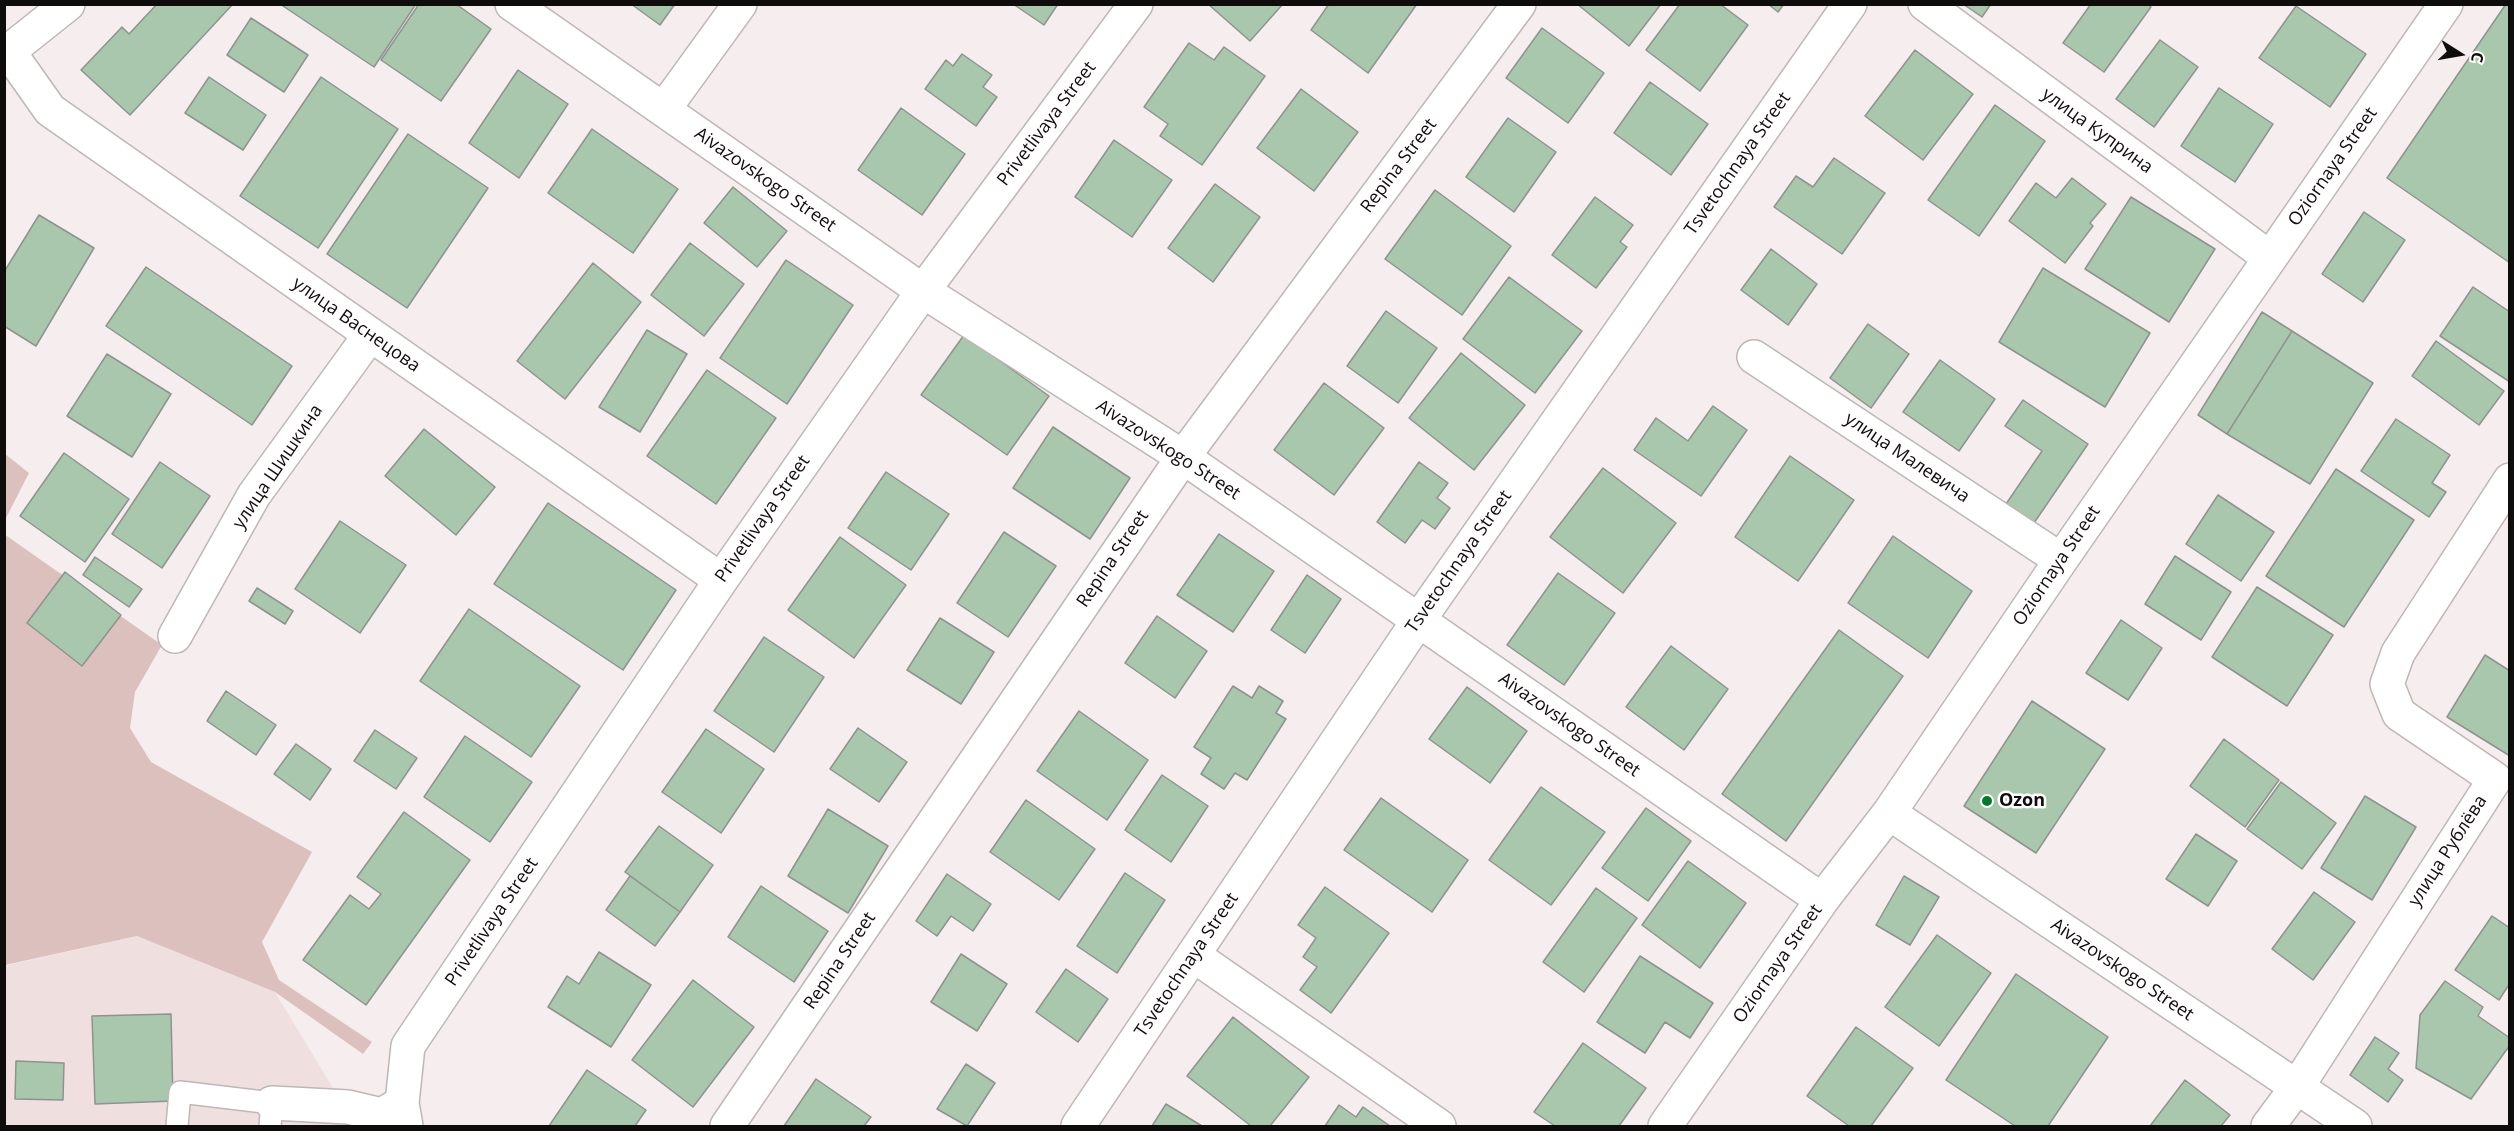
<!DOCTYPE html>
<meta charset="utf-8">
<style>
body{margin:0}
#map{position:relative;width:2514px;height:1131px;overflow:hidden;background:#f6eeee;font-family:"Open Sans",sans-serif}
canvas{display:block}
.frame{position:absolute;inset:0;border:6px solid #0f0d0c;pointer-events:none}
.north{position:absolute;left:2430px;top:24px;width:60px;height:60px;-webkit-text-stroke:4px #fffdfd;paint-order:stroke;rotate:101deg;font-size:16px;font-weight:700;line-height:24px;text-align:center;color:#0f0d0c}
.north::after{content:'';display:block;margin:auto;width:21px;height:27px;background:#0f0d0c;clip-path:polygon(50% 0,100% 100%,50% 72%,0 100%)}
</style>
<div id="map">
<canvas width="2514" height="1131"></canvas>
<div class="frame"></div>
<div class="north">С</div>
</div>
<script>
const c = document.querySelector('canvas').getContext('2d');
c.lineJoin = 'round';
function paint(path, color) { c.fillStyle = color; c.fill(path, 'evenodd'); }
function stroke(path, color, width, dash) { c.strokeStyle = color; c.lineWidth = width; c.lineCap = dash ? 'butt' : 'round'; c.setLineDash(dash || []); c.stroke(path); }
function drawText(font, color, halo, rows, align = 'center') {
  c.font = font + ' "Open Sans",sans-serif'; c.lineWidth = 5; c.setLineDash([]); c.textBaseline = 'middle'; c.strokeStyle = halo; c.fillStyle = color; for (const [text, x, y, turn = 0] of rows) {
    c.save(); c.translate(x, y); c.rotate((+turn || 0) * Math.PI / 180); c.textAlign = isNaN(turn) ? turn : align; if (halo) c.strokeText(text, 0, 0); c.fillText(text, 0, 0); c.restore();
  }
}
paint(new Path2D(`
 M137,936l138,56 81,134h-351l-1,-160z`), '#efe0df');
paint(new Path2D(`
 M5,454l24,19 -24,47z
 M4,534l158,111 -27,47 -5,36 21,34 161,90 -50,90 17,38 93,62 -9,12 -88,-62 -138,-56 -132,29z`), '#dbc0be');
const building = new Path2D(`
 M157,4h76l-103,111 -49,-45 41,-43 7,7z
 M280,4h136l-42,63z
 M419,4h37l35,25 -50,72 -60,-41z
 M631,4h44l-15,21z
 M1013,4h45l-14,21z
 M1208,4h75l-33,37z
 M1329,4h88l-49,69 -57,-43z
 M1577,4h84l-32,42z
 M1680,4h40l28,21 -48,66 -54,-41z
 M1768,4h16l-6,8z
 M1963,4h28l-9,13z
 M2091,4h56l4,3 -47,65 -41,-29z
 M2506,4h4v259l-123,-85z
 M2296,6l70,48 -36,53 -71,-49z
 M251,18l57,37 -24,37 -57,-37z
 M1542,28l62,45 -36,50 -62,-45z
 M2160,40l38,27 -44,60 -38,-28z
 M1189,43l25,17 10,-13 41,29 -63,89 -42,-29 8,-12 -24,-17z
 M1915,50l58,44 -50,66 -58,-44z
 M962,54l30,21 -9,12 14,10 -21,29 -51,-37 21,-29 7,6z
 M518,70l50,34 -49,74 -50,-35z
 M209,77l57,38 -23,35 -58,-37z
 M321,77l77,52 -80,119 -78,-52z
 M1650,82l58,42 -37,51 -57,-42z
 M2219,88l54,36 -38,58 -54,-36z
 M1301,89l57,43 -44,59 -57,-43z
 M1995,105l50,36 -66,95 -51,-36z
 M901,108l64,46 -43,61 -64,-45z
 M1508,118l48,34 -42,60 -48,-35z
 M592,129l86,60 -45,64 -85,-60z
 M408,134l80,54 -81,120 -80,-54z
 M1114,140l58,40 -40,57 -57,-40z
 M1834,158l51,35 -43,61 -68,-47 22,-31 17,11z
 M2072,178l34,26 -16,19 3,3 -28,37 -56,-42 27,-38 20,15z
 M1215,184l45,33 -47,65 -45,-34z
 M733,187l54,44 -30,36 -53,-44z
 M1435,190l76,56 -49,69 -77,-56z
 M1595,197l38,28 -13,17 7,5 -31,41 -44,-33z
 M2131,197l84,52 -46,73 -84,-53z
 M2364,212l41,28 -42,62 -41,-28z
 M39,215l55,33 -58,98 -32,-20v-54z
 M690,243l54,41 -40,52 -53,-41z
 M1771,249l46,35 -29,41 -47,-35z
 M786,260l67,45 -66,99 -67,-46z
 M593,263l48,39 -76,97 -48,-38z
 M146,267l146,99 -40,59 -146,-99z
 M2043,268l107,65 -45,74 -106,-65z
 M1509,277l73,54 -47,62 -72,-54z
 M2473,287l37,25v70l-70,-46z
 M1386,311l51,37 -39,55 -51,-37z
 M2262,312l30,19 -65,103 -29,-19z
 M1868,324l41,30 -38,54 -41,-30z
 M647,330l40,24 -47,78 -41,-25z
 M2292,331l81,52 -63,101 -83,-50z
 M964,335l85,61 -42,59 -86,-60z
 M2436,341l68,50 -25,34 -67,-49z
 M1461,353l64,52 -51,65 -65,-52z
 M107,354l64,40 -39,63 -65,-41z
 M1940,360l55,39 -36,52 -56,-39z
 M707,370l69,48 -60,86 -69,-48z
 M1324,383l60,45 -50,67 -60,-45z
 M2023,400l65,44 -54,79 -28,-19 36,-53 -37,-25z
 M1713,406l34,24 -46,66 -67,-46 22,-32 32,23z
 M2396,419l54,36 -18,28 14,9 -17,25 -68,-46z
 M1053,427l77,51 -40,61 -77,-51z
 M424,429l71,58 -39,48 -71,-59z
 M64,453l65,46 -44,63 -65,-46z
 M1790,456l64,44 -56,81 -63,-44z
 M160,462l50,34 -48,72 -50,-34z
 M1419,462l29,21 -11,15 13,10 -15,21 -13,-9 -17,23 -28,-21z
 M1603,468l73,55 -53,70 -73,-56z
 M2336,469l78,51 -70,107 -78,-51z
 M886,472l63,42 -38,56 -63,-42z
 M2218,495l56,37 -33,49 -55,-37z
 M548,503l128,87 -53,80 -129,-86z
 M340,521l66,44 -46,68 -65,-44z
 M1004,532l52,34 -48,71 -51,-34z
 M1219,534l55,37 -41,61 -56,-37z
 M1893,536l79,55 -44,67 -80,-55z
 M840,537l66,48 -52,73 -66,-48z
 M2175,556l56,36 -30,48 -56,-36z
 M95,557l47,32 -13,18 -46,-32z
 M65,572l56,43 -39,51 -55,-43z
 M1558,573l57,40 -51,72 -57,-40z
 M1307,575l34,24 -36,54 -34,-23z
 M2257,587l76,48 -46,71 -75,-49z
 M257,588l36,23 -8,13 -36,-23z
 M469,609l111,77 -49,71 -111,-76z
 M1157,616l50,35 -32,47 -50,-35z
 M940,618l54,34 -33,52 -54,-34z
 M2121,620l41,28 -34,52 -42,-27z
 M1839,630l64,46 -117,165 -64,-47z
 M764,637l60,40 -50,75 -60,-41z
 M1671,646l57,43 -44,61 -58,-43z
 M2485,655l25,16v85l-63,-39z
 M1233,686l19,12 7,-12 24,15 -7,12 10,6 -39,61 -12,-7 -11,16 -23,-15 10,-16 -17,-11z
 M1467,687l60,44 -37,52 -61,-44z
 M226,691l50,34 -20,30 -49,-34z
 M2032,701l73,48 -69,104 -72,-47z
 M1079,711l69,49 -41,60 -70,-49z
 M858,728l49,34 -28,40 -49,-33z
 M706,729l58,40 -43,64 -59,-41z
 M375,730l42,28 -21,31 -42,-28z
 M465,736l67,46 -42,60 -66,-45z
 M2224,739l55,41 -34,47 -55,-41z
 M296,744l35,25 -21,31 -36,-26z
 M1162,775l46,31 -37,56 -46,-32z
 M2281,782l55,41 -34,46 -55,-40z
 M1541,787l64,45 -54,73 -62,-45z
 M2365,796l51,31 -44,73 -51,-32z
 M1381,798l87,62 -36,52 -88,-62z
 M1026,800l69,49 -36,51 -69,-48z
 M1646,808l45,33 -43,60 -46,-33z
 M828,809l60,37 -40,67 -60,-37z
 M404,812l66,48 -104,145 -63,-45 47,-65 19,14 12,-15 -24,-17z
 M659,826l54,39 -33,47 -55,-40z
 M2196,834l41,27 -29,45 -42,-27z
 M1688,861l58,42 -46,65 -58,-43z
 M1125,873l40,27 -48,73 -40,-27z
 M947,874l44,30 -18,27 -22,-15 -14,20 -21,-15z
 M630,876l50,36 -25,34 -49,-36z
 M1904,876l35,21 -29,48 -34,-20z
 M761,886l67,45 -34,51 -66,-45z
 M1325,887l64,46 -58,80 -31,-23 17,-23 -14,-10 13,-19 -18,-13z
 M1596,888l41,30 -53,74 -41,-30z
 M2314,892l41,30 -42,58 -41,-31z
 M2492,916l18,12v55l-11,17 -44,-30z
 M1937,935l54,38 -52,73 -54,-39z
 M599,952l52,33 -40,62 -63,-40 19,-31 12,8z
 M961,954l46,30 -30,47 -46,-29z
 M1640,956l73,47 -23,35 -25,-16 -20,31 -48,-31z
 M1066,969l42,30 -30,43 -42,-30z
 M2016,974l92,63 -60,89h-33l-69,-46z
 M693,980l61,47 -61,80 -61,-47z
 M2445,981l38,26 -5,9 32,22v7l-39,54 -55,-31 4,-53z
 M171,1014l2,87 -78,3 -3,-88z
 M1233,1017l76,60 -39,49h-19l-64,-50z
 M1856,1027l57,41 -42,58h-22l-42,-30z
 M2375,1037l24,16 -11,16 15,11 -15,22 -38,-27z
 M1583,1043l63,45 -27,38h-64l-21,-14z
 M16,1061l48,2 -1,37 -48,-1z
 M966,1064l29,19 -28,43 -30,-17z
 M587,1070l59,40 -11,16h-86z
 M816,1079l55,38 -7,9h-80z
 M2185,1080l45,35 -9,11h-71z
 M1166,1104l36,22h-50z
 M1339,1105l17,12 7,-10 27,19h-65z`);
paint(building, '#a9c7ac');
stroke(building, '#8f938f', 1.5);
const lane = new Path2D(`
 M177,1126l3,-34 92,11 -2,23`);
const street = new Path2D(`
 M512,4l411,287 260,166 639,443
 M1925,4l345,254
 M9,52l41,58 671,470
 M4,55l64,-51
 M664,109l76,-105
 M1754,357l307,203
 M175,636l79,-141 116,-160
 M1889,813l466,313
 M1193,955l246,171
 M272,1103l76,4 34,8 20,-12
 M406,1126l-4,-23 6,-57 313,-466 202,-289 213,-287
 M727,1126l456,-669 336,-453
 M1078,1126l340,-505 432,-617
 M1665,1126l157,-226 67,-87 172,-253 385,-556
 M2268,1126l29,-39 198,-308 -96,-65 -12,-30 11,-31 112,-173`);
stroke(lane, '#beb7b6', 24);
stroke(street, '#beb7b6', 36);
stroke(lane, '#fff', 21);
stroke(street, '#fff', 33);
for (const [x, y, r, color] of [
 [1987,801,6,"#05782d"]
]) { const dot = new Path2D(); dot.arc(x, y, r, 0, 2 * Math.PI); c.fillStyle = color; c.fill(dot); stroke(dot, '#fffdfd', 2); }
drawText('18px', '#0f0d0c', '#fffdfd', [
 ["Privetlivaya Street",1047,124,-53],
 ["улица Куприна",2097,131,36],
 ["Tsvetochnaya Street",1738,164,-55],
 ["Repina Street",1399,166,-53],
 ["Oziornaya Street",2333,167,-55],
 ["Aivazovskogo Street",765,180,35],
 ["улица Васнецова",356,325,35],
 ["Aivazovskogo Street",1168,450,33],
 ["улица Малевича",1907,458,34],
 ["улица Шишкина",278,467,-56],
 ["Privetlivaya Street",763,519,-55],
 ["Repina Street",1113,559,-56],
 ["Tsvetochnaya Street",1459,562,-55],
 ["Oziornaya Street",2057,566,-56],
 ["Aivazovskogo Street",1569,725,35],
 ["улица Рублёва",2448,851,-57],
 ["Privetlivaya Street",492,922,-56],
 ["Repina Street",840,961,-56],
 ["Oziornaya Street",1778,964,-55],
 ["Tsvetochnaya Street",1187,965,-56],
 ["Aivazovskogo Street",2122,970,34]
]);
drawText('bold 18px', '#0f0d0c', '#fffdfd', [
 ["Ozon",1999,801]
], 'left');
</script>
